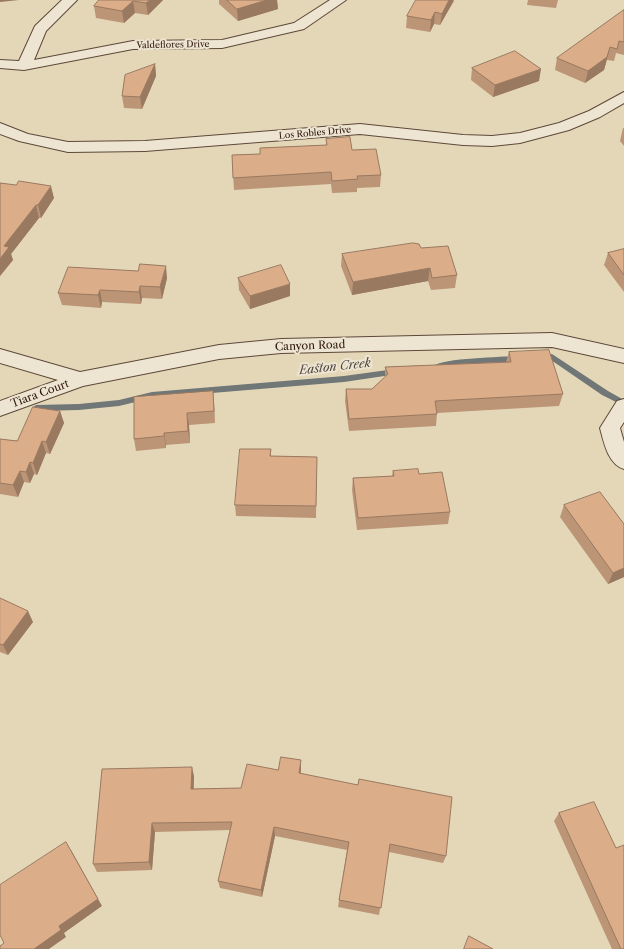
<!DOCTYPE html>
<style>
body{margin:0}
canvas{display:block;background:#e4d7b8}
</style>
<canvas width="624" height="949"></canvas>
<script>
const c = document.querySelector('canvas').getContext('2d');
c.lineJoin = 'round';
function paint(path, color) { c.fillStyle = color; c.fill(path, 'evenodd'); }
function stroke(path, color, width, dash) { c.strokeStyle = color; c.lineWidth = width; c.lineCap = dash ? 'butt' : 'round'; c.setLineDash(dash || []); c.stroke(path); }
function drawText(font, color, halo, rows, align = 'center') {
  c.font = font + ' "Libre Caslon Text",serif'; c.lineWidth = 4; c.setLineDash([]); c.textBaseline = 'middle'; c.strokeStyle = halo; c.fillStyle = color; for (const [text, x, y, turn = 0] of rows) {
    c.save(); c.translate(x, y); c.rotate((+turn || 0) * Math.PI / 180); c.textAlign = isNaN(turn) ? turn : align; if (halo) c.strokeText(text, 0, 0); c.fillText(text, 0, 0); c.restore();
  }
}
paint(new Path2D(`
 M552,354l56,37 16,9v6l-22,-11 -51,-35 -9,1 -4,-3 4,-3z
 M517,356l4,3 -4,3 -54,3 -25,4 -4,-3c8,-8 69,-9 83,-10z
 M395,369l3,1 1,2 -1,2 -54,8 -192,16 -33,8 -40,4 -43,1 -4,-3 4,-3 43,-1 40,-4 33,-8 192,-16z`), '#707776');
const minor = new Path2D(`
 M62,0h15l-31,31 -12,29 99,-19 89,-1 72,-17 36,-23h16l-42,29 -82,19 -89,1 -109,21 -24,-2v-8l19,1 16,-35z
 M624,92v11l-24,14 -31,13 -49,13 -28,3 -29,-1 -103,-11 -215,17 -77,1 -49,-11 -19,-7v-11l28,11 40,8 77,-1 215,-17 103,11 29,1 28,-3 39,-10 30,-12z
 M552,333l72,16v14l-72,-16 -271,6 -62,6 -136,27 -83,30v-15l58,-21 -58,-17v-14l80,23 139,-27 62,-6z
 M624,399v23l-4,6 4,14v27c-16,-5 -20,-26 -24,-41l17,-27z`);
stroke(minor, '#5d4839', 2);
paint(minor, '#ede5d1');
paint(new Path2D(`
 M99,0h64l-15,15 -13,-2 -11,10 -28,-5 -2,-12z
 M219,0h58l1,9 -40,12 -19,-17z
 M528,0h30l-2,8 -29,-3z
 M454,1l-14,24 -6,-1 -4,8 -24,-4 1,-12z
 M624,10v45l-8,-2 -2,8 -7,-1 -3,10 -19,13 -30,-13 2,-12z
 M155,64l1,12 -14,33 -18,-1 -2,-12z
 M472,68l67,13 -46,16 -22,-17z
 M623,128h1v18l-4,-5z
 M326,139l26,11 29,25 -1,12 -23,1v4l-25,1 -1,-9 -97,6 -2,-35 28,-1v-6l66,-3z
 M0,183l54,15 -13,20h-2l-28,36 2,6 -13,16z
 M421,248l36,27 -2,13 -24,2 -3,-9 -76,14 -11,-29 1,-12z
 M624,249v43l-20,-27 4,-12z
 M167,278l-5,21 -20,-1 -1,6 -39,-2 -1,6 -39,-3 -4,-12z
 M238,278l52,18 -40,13 -11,-19z
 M509,352l54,42 -4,12 -122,7 -1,13 -87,5 -4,-30 1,-12h26l13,-12v-10l121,-5z
 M213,391l2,32 -26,2 1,18 -24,2v3l-30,3 -2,-12z
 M60,411l4,12 -14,31 -4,-1 -9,22 -3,-1 -4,9 -6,-1 -6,15 -18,-3v-55l17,2z
 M271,449v7l46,1 -1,61 -80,-2 -1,-11z
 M393,471l26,3 31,38 -2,12 -91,6 -5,-40 1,-12 39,-2z
 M564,505l60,19v53l-16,7 -48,-67z
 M0,598l33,24 -25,33 -8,-3z
 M301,769v4l145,83 -3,7 -54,-11 -10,63 -41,-8 1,-7 8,-50 -72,-14 -13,61 -42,-9 -2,-7 12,-51 -75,2 -3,38 -55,2 -4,-8 101,-88v13l47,-1 37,-18z
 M559,813l57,35 8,101h-12l-58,-128z`), '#bc9576');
paint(new Path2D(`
 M0,0h19l-19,2z
 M150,0h13l-15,15 -2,-12z
 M267,0h10l1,9 -40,12 -1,-12z
 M449,0h5l-14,25 2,-11z
 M133,1l2,12 -11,10 -2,-12z
 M435,12l-1,12 -4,8 1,-12z
 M610,47l-6,23 -19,13 3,-12z
 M155,64l1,12 -14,33 -2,-12z
 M541,69l-2,12 -46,16 2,-12z
 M51,186l3,12 -13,20 -3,-13z
 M36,205l3,13 -28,36 2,6 -13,16v-17l4,-13z
 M166,266l1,12 -5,21 -2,-12z
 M430,268l-2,13 -76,14 1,-13z
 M290,284v12l-40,13v-13z
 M140,286l2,12 -1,6 -2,-12z
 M100,290l2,12 -1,6 -3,-13z
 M213,391l1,12 1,20 -1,-12z
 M60,411l4,12 -14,31 -4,-12z
 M187,413l2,12 1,18 -2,-12z
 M164,433l2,12v3l-2,-12z
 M42,441l4,12 -9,22 -4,-12z
 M30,462l4,12 -4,9 -4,-11z
 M20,471l4,11 -6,15 -5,-12z
 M624,568v9l-16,7 5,-11z
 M28,611l5,11 -25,33 -5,-10z
 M301,760v9l-2,13v-9z
 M192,767l2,9 -1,22 -2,-9z
 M152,823l3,9 -3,38 -3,-8z
 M274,827l1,9 -13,61 -1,-7z
 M71,850l31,56 -38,27 2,4 -17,12h-15l25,-23z`), '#997960');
const building = new Path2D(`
 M99,0h51l-4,3 -13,-2 -11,10 -28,-5z
 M227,0h40l-30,9z
 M416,0h33l-7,14 -7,-2 -4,8 -24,-4z
 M624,10v32l-5,-1 -2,8 -7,-2 -3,10 -19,14 -31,-13z
 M515,51l26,18 -46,16 -23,-17z
 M155,64l-15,33 -18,-1 3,-21z
 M350,137l2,13 24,-1 5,26 -24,1 1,3 -26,2 -1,-9 -98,6 -1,-23 28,-1v-6l67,-3 -1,-6z
 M19,181l32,5 -13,19h-2l-32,41 5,1 -9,12v-76l16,2z
 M413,243l6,1 2,4 27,-2 9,29 -25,3 -2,-10 -77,14 -11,-28z
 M624,249v26l-16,-22z
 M140,264l26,2 -6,21 -20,-1 -1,6 -39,-2 -2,5 -40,-2 10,-26 70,4z
 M281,265l9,19 -40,12 -12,-18z
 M549,350l14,44 -128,7 2,13 -88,5 -3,-30h26l16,-15 -3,-7 126,-5 -2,-10z
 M213,391l1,20 -27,2 1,18 -24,2v3l-30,3v-42z
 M33,407l27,4 -14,31 -4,-1 -9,22 -3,-1 -4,10 -6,-1 -7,14 -13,-2v-44l17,2z
 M240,449h31l-1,7 47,1 -1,49 -81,-1z
 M418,469l1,5 23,-2 8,40 -92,6 -5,-40 41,-2 -1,-5z
 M600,492l24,32v44l-11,5 -49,-68z
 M0,598l28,13 -25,34 -3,-1z
 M281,757l20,3 -2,13 59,12 1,-6 93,18 -6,59 -56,-12 -9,64 -42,-8 10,-58 -75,-15 -13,63 -43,-9 14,-59 -80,1 -3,39 -56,2 9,-95 90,-2 -1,22 50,-1 6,-24 31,6z
 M594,802l22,46 8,-3v104h-3l-62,-136z
 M66,842l32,57 -39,27 2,4 -27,19h-34v-3l4,-3 -4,-8v-50z
 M469,936l24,13h-29z`);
paint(building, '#dbad89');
stroke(building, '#997960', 1);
drawText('9px', '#30180f', '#ede5d1', [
 ["Valdeflores Drive",173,45,-1],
 ["Los Robles Drive",315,133,-5]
]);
drawText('11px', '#30180f', '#ede5d1', [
 ["Canyon Road",310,346,-2],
 ["Tiara Court",40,394,-20]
]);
drawText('italic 12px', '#504842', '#ede5d1', [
 ["Easton Creek",335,367,-6]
]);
</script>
